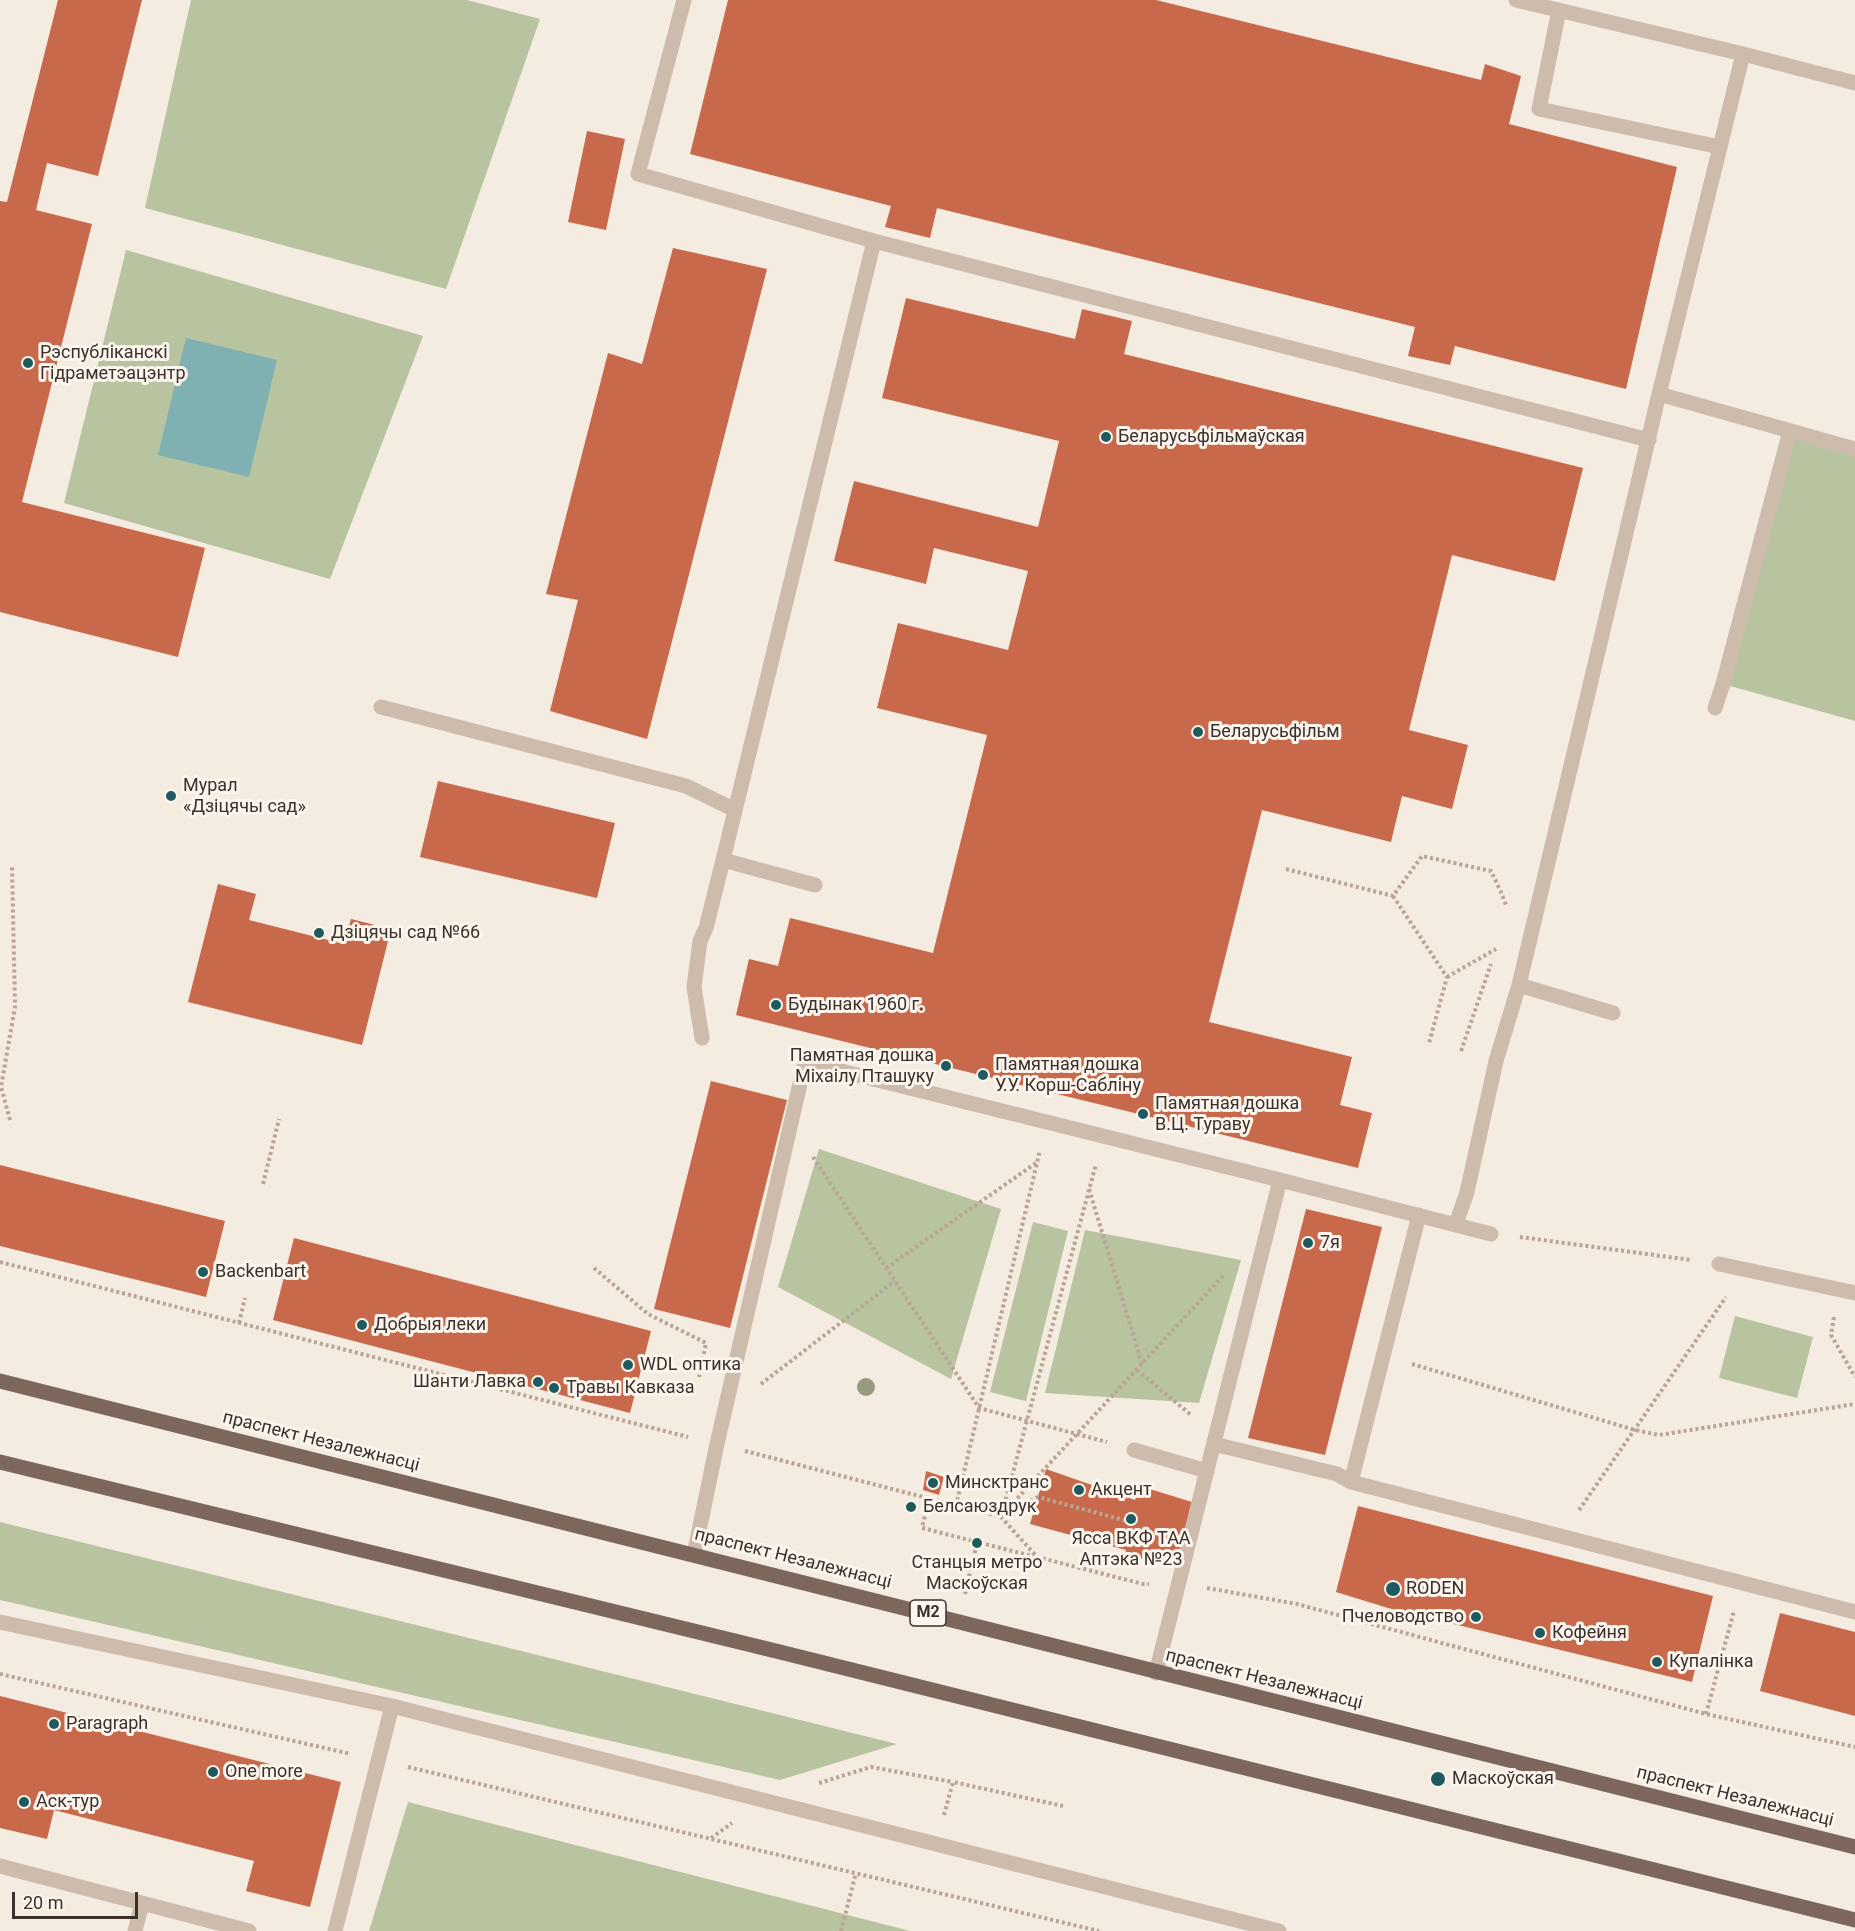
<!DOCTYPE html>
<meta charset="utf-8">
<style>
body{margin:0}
#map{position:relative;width:1855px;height:1931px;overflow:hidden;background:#f4ebe1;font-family:Roboto,sans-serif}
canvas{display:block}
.scale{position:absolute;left:12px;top:1892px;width:126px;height:27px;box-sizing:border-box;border:3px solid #3b302b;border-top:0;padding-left:8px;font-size:18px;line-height:21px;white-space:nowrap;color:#3b302b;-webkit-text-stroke:4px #fbf5ee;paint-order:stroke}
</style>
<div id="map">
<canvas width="1855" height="1931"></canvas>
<div class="scale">20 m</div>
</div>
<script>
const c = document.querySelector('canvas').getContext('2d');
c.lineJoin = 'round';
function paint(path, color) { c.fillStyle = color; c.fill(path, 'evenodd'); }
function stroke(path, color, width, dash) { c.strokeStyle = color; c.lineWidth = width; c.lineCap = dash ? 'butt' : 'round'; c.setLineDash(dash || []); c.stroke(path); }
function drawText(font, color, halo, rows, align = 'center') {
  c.font = font + ' Roboto,sans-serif'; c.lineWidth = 6; c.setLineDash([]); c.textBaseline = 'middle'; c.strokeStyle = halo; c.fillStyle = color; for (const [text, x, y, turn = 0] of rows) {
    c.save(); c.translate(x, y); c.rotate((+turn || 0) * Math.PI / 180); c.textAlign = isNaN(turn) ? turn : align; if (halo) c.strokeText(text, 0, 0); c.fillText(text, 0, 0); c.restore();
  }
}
paint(new Path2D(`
 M191,0h276l73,19 -94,270 -301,-81z
 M126,250l297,86 -93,243 -266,-76z
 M1790,431l65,18v272l-132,-37z
 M819,1149l182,60 -50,170 -173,-92z
 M1033,1222l35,9 -42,170 -36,-9z
 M1085,1230l156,30 -42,143 -154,-10z
 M1735,1316l78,21 -16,61 -78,-20z
 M0,1522l897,222 -117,36 -780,-180z
 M408,1802l502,129h-541z`), '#b8c4a0');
paint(new Path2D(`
 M186,338l91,22 -28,117 -91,-22z`), '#7fb0b2');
paint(new Path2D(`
 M58,0h84l-44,176 -51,-13 -11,47 56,14 -70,278 183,46 -27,109 -178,-45v-411l7,1z
 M728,0h428l325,80 4,-16 36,12 -12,48 168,43 -51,222 -171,-43 -5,19 -42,-9 7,-29 -478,-119 -7,30 -45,-11 6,-21 -201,-52z
 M587,131l38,8 -19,91 -38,-8z
 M673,248l94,21 -120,470 -97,-28 28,-111 -32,-6 62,-241 34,11z
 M906,298l169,41 7,-30 50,12 -8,33 459,114 -28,113 -103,-26 -43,175 59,15 -16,64 -50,-13 -11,46 -129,-32 -53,212 143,35 -12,48 32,8 -14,55 -622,-153 13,-56 29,7 12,-48 143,35 54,-218 -110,-27 21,-85 110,27 20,-79 -94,-23 -8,36 -92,-23 20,-80 184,46 21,-86 -177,-43z
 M438,781l177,42 -18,75 -177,-41z
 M218,884l38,10 -7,26 95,24 7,-25 40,10 -29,116 -174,-43z
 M711,1081l76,19 -57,228 -76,-19z
 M0,1165l225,56 -19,76 -206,-51z
 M1306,1209l76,18 -57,228 -77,-17z
 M294,1238l357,93 -21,82 -357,-93z
 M1046,1469l89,31 5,-14 55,17 -14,50 -6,6 -13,4 -4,-3 -33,-3 1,-7 -96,-26z
 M926,1471l18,6 -5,18 -16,-5z
 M1358,1506l355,90 -21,86 -304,-74 -52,-16z
 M1780,1613l75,19v84l-95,-25z
 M0,1696l341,86 -31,125 -64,-16 8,-30 -200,-51 -7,29 -47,-11z`), '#c8694b');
stroke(new Path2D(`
 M1286,869l107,27 29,-40 69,15 10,21 5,13
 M1393,896l54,81 -18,66
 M1447,977l49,-28
 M1461,1051l30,-87
 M10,1120l-9,-33 14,-80 -3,-141
 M813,1157l166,251 128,34
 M263,1184l16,-65
 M1089,1189l53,175
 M1520,1237l171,23
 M0,1262l688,175
 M594,1268l54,46 58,29 -7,34
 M886,1268l150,-105
 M1834,1317l-3,18 24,42
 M239,1323l6,-25
 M1412,1364l223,66 24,5 196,-31
 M1137,1370l54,45
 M761,1384l134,-103
 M745,1451l256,66 36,40 106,27h6
 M929,1499l-7,29 114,29
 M956,1506l84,-356
 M1579,1510l147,-213
 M1004,1515l34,-18 89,24
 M1001,1516l223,-241
 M1001,1517l95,-353
 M1207,1588l90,16 409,110 149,33
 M965,1594l12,-51
 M0,1674l351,80
 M1706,1714l28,-103
 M408,1767l691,164
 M819,1783l52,-16 82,15
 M944,1815l9,-33 110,24
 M711,1838l21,-15
 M841,1931l15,-58`), '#b9a596', 4, [3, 3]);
stroke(new Path2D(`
 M684,0l-46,174 236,67 775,199
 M1516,0l227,54 -84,340 196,55
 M1559,10l-20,99 181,38
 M1743,54l112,29
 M381,707l305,79 49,24
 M1715,708l8,-24 67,-253
 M723,860l92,25
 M1519,985l94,28
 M702,1038l-8,-51 6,-46 6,-13 17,-68 151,-619
 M1419,1215l-68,267 504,130
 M1456,1224l11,-32 29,-131 23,-76 140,-591
 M1719,1264l136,29
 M1214,1444l123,30 14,8
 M1134,1450l73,21
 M694,1555l23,-111 88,-382 475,118
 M0,1622l392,84 887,225
 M1156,1673l124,-493 211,54
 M0,1866l249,65
 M135,1931l7,-28
 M335,1931l57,-225`), '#cdbbac', 15);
stroke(new Path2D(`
 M0,1381c618,156 1236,312 1855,466
 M0,1462l776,189 1079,269`), '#7d675c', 15);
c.fillStyle = '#969b7f';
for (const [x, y] of [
 [866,1387]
]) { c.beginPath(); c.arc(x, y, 9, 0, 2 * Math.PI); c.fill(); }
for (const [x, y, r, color] of [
 [28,363,6,"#1f5a5e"],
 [1106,437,6,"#1f5a5e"],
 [1198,732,6,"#1f5a5e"],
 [171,796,6,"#1f5a5e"],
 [319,933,6,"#1f5a5e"],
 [776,1005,6,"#1f5a5e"],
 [946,1066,6,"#1f5a5e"],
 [983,1075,6,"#1f5a5e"],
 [1143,1114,6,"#1f5a5e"],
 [1308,1243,6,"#1f5a5e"],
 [203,1272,6,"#1f5a5e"],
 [362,1325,6,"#1f5a5e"],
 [628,1365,6,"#1f5a5e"],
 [538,1382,6,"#1f5a5e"],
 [554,1388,6,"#1f5a5e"],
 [933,1483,6,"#1f5a5e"],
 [1079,1490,6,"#1f5a5e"],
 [911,1507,6,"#1f5a5e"],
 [1131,1519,6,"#1f5a5e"],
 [977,1543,6,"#1f5a5e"],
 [1393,1589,8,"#1f5a5e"],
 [1476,1617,6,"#1f5a5e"],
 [1540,1633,6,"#1f5a5e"],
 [1657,1662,6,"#1f5a5e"],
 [54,1724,6,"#1f5a5e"],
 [213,1772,6,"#1f5a5e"],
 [1438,1779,8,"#1f5a5e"],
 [24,1802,6,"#1f5a5e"]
]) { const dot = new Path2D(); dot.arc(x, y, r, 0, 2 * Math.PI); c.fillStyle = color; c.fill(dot); stroke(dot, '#fbf5ee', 2); }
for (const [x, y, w] of [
 [928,1613,36]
]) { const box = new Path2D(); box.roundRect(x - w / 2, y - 13, w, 26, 4.5); c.fillStyle = '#fbf5ee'; c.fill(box); stroke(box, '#3b302b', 1.5); }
drawText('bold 16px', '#3b302b', null, [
 ["М2",928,1613]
]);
drawText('18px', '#3b302b', '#fbf5ee', [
 ["Рэспубліканскі",40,353],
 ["Гідраметэацэнтр",40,374],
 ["Беларусьфільмаўская",1118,437],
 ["Беларусьфільм",1210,732],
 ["Мурал",183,786],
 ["«Дзіцячы сад»",183,807],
 ["Дзіцячы сад №66",331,933],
 ["Будынак 1960 г.",788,1005],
 ["Памятная дошка",934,1056,"right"],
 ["Міхаілу Пташуку",934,1077,"right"],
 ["Памятная дошка",995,1065],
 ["У.У. Корш-Сабліну",995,1086],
 ["Памятная дошка",1155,1104],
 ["В.Ц. Тураву",1155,1125],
 ["7я",1320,1243],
 ["Backenbart",215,1272],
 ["Добрыя леки",374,1325],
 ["WDL оптика",640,1365],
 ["Шанти Лавка",526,1382,"right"],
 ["Травы Кавказа",566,1388],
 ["Минсктранс",945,1483],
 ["Акцент",1091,1490],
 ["Белсаюздрук",923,1507],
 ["Ясса ВКФ ТАА",1131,1539,"center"],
 ["Аптэка №23",1131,1560,"center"],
 ["Станцыя метро",977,1563,"center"],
 ["Маскоўская",977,1584,"center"],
 ["RODEN",1406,1589],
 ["Пчеловодство",1464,1617,"right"],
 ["Кофейня",1552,1633],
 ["Купалiнка",1669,1662],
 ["Paragraph",66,1724],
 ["One more",225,1772],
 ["Маскоўская",1452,1779],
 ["Аск-тур",36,1802]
], 'left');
drawText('18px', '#3b302b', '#fbf5ee', [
 ["праспект Незалежнасці",321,1442,14],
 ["праспект Незалежнасці",793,1559,14],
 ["праспект Незалежнасці",1264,1680,14],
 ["праспект Незалежнасці",1735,1797,14]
]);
</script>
